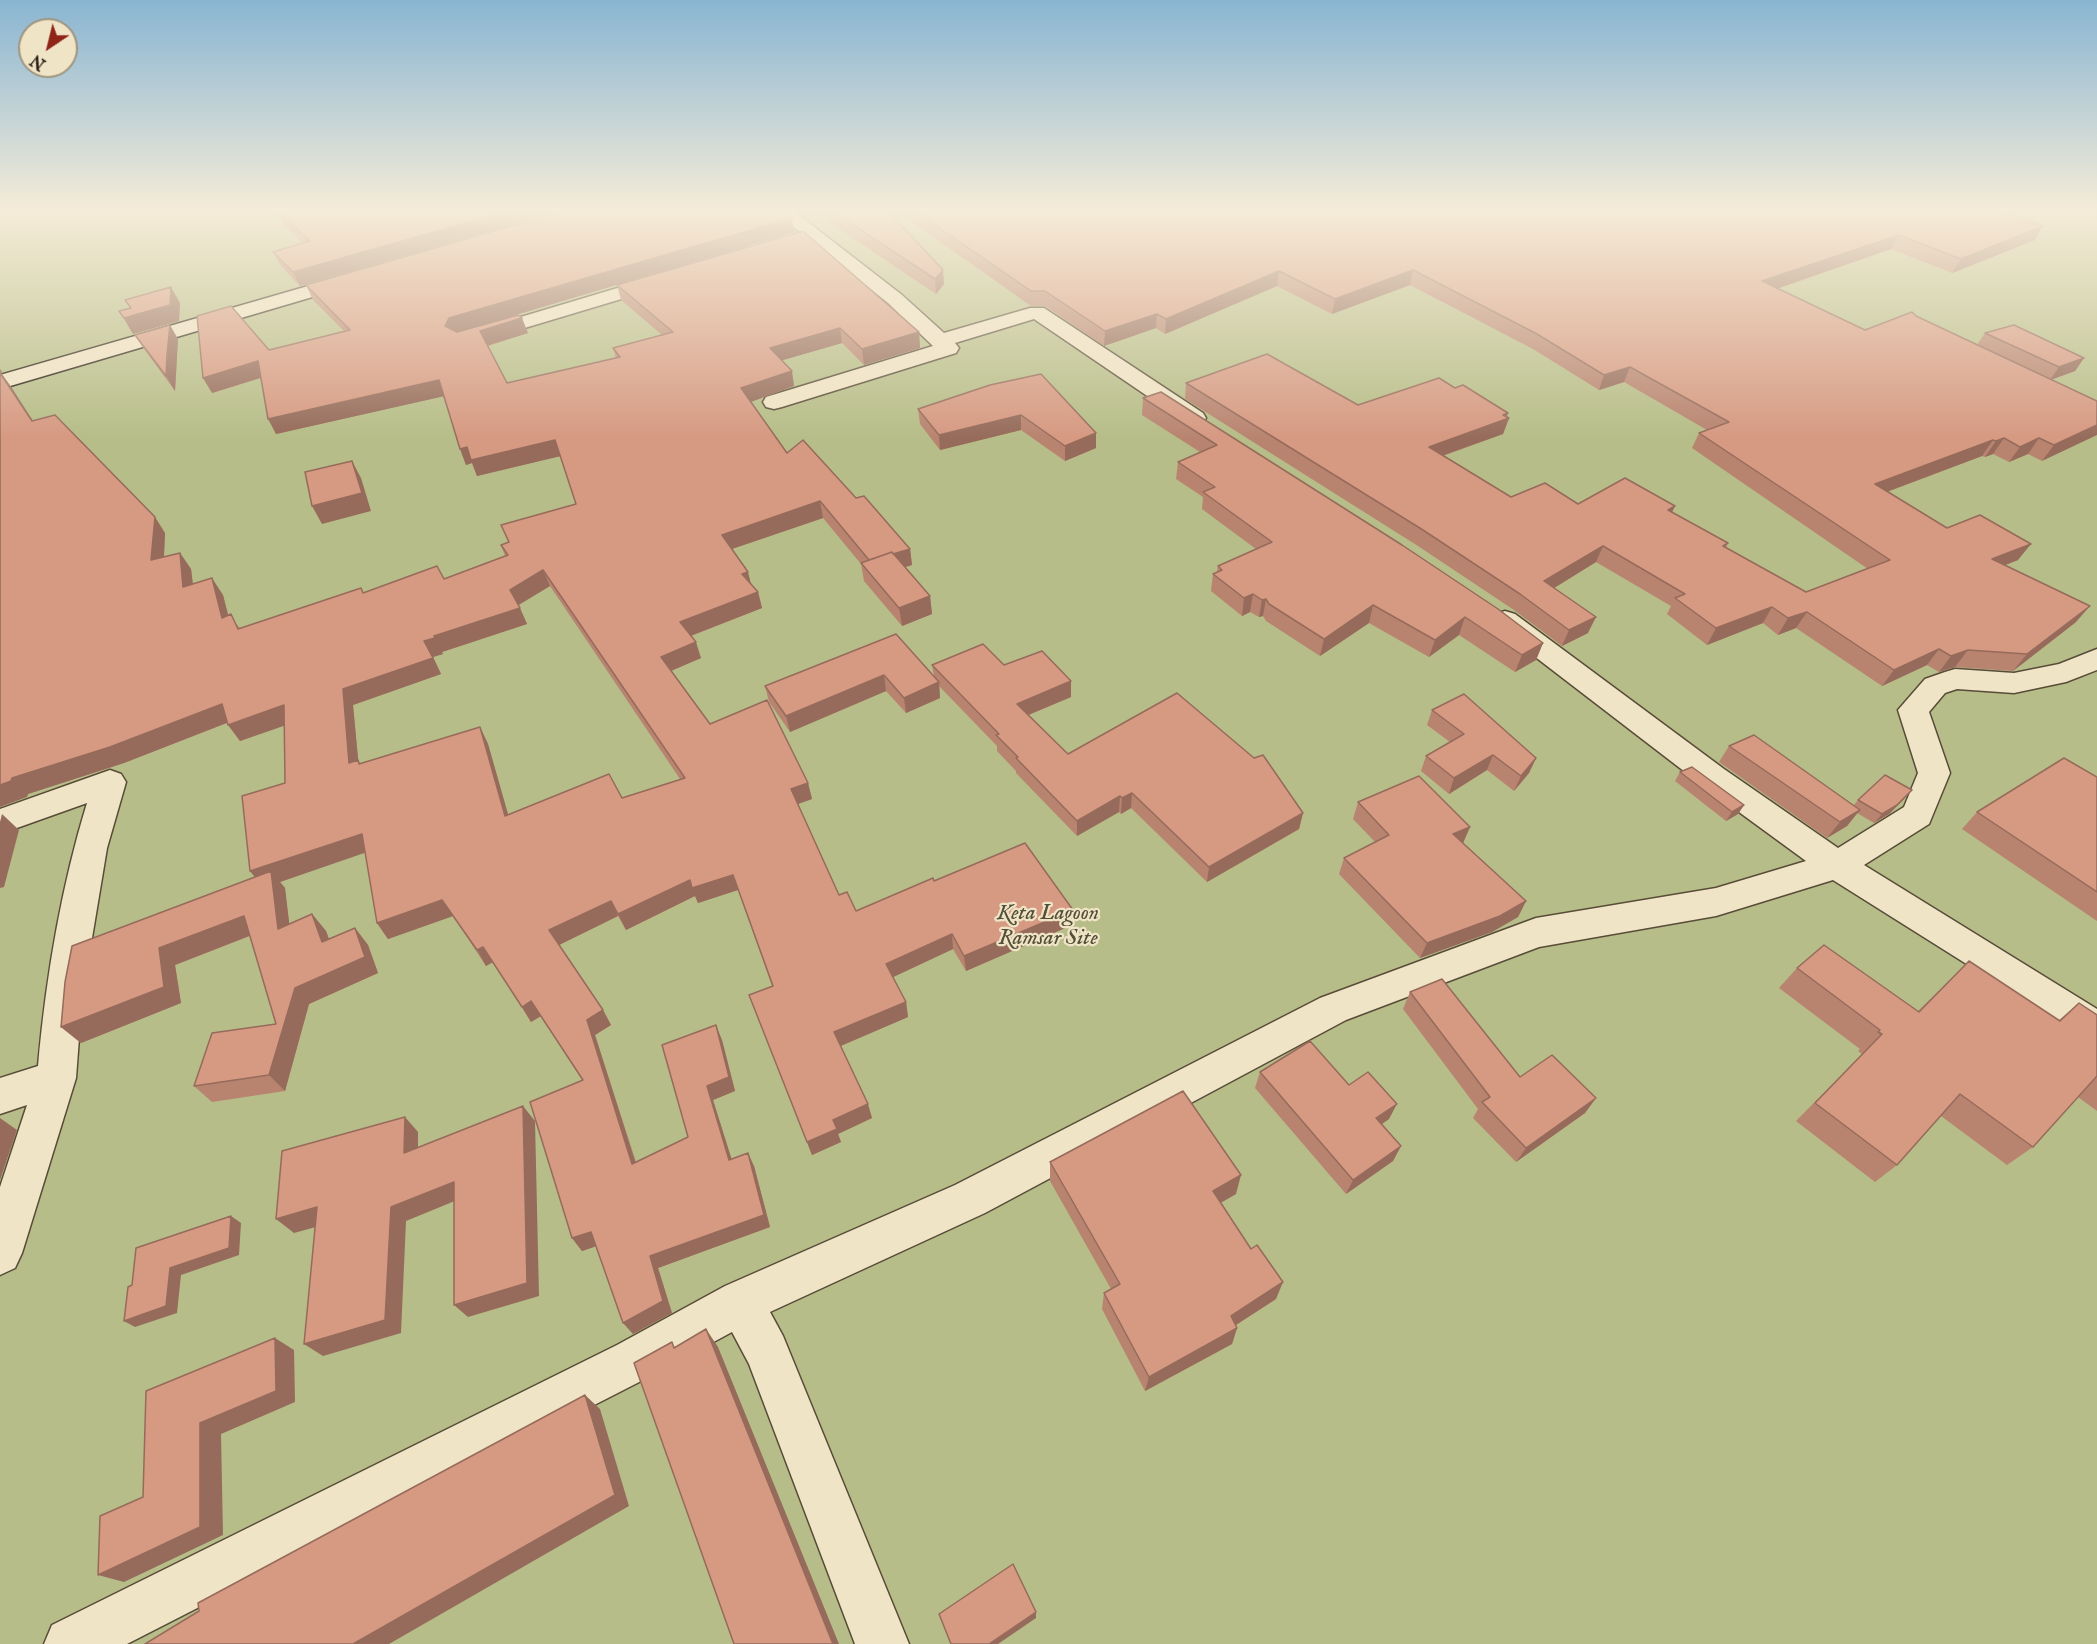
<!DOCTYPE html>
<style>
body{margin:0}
#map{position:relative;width:2097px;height:1644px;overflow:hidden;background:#e8d5a8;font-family:"IM FELL English",serif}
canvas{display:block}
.north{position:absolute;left:18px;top:18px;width:60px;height:60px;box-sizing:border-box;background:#f0e4c6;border:2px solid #a0957f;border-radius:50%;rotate:215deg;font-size:16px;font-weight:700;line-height:24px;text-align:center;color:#281f14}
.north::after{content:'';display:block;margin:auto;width:21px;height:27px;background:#8f2418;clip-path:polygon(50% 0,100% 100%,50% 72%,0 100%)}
</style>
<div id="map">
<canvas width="2097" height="1644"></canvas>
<div class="north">N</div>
</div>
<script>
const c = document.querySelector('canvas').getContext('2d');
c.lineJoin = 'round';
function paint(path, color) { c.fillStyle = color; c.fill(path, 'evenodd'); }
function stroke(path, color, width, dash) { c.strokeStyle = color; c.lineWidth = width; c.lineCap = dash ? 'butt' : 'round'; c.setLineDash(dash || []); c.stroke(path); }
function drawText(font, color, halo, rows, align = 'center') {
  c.font = font + ' "IM FELL English",serif'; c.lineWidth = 4.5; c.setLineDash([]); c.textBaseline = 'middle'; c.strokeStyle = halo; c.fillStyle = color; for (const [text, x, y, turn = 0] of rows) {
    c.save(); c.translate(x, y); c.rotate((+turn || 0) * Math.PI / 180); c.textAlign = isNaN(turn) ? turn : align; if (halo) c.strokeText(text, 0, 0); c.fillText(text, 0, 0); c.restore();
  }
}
paint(new Path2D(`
 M0,209h2097v1435h-2097z`), '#b6bd88');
const minor = new Path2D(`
 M547,209h20l9,8 -3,4h-12z
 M771,209h20l111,86 42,38 86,-25h14l159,105 3,5 -3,5 -8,2 -8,-2 -153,-104 -79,24 4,5 -3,5 -174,54 -8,2 -8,-2 -3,-5 3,-5 167,-51 -45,-43z
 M661,275l7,2 3,4 -3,4 -180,54 -7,2 -7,-2 -3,-4 3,-4z
 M1505,611l10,3 209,155 114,79 66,-41 14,-34 -20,-63 27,-31 20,-7 10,-3 59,4 45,-9 38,-15v21l-31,12 -52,11 -57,-4 -12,4 -16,19 21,61 -21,51 -65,41 233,144v38l-13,-5 -30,-23 -221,-139 -117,36 -177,31 -193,73 -361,193 -215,99 13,24 126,308h-54l-106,-280 -17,-32 -83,45 -522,267h-83l8,-19 565,-280 108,-59 230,-101 365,-187 216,-80 180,-30 90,-27 -104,-76 -207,-159 -4,-6 4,-6z
 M110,770l11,4 5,8 -19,66 -25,150 -6,80 -54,175 -7,15 -15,7v-88l27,-82 -27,9v-36l38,-12c8,-89 23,-178 49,-263l-87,31v-25z`);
const secondary = new Path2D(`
 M353,273l7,2 3,4 -3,4 -360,106v-14z`);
stroke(minor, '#584c39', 3);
stroke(secondary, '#281f14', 3);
paint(minor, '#f0e4c6');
paint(secondary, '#f0e4c6');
paint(new Path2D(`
 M281,209h267l1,5 -249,72 -19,-20 -8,-14 30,-9 -20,-19 -6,-14z
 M794,209h1200l49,17 -8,14 -83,33 -61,-24 -114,40 88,41 51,-14 61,29 8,-12 99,25 -9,13 -24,9 46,21 -55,60 -14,-7 -19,8 -16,-8 -8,3 -3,-1 -95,36 60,36 71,32 -13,5 71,57 -63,49 -58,-4 -16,5 -12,-7 -45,21 -86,-58 -18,7 -15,-12 -56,22 -40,-31 4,-8 -75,-44 -42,26 34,45 -26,13 -48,-36 -96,-64 -233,-147 1,-16 172,22 97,-17 53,25 -2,4 3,1 -6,16 -60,22 68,41 67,7 97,2 -3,6 56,31 -2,5 80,44 62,-23 -176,-121 7,-15 8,-3 -83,-48 -25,8 -66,-41 -123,-64 -78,29 -55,-28 -112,48 -9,-6 -52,18 -59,-40h-14l-130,-92 -5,6 48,64 -8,10 -122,-82 -6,7z
 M794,232l-278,83 12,18 -40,13 19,37 109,-25 -3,-10 49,-13 -41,-35 -4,-15 302,47 1,16 -56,17 -22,-22 -60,17 12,26 -43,16 36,51 69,45 54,51 2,16 -7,2 25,29 2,18 -30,12 -38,-45 -3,-17 -38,-46 -91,31 20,36 6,7 4,16 -71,28 10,22 -30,13 39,53 98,59 4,16 -14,5 41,91 17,16 78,-30 138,44 -106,46 -13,-22 -60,28 13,25 2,15 -67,29 31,72 -34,16 3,8 -29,13 -63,-160 23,-9 -34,-96 -40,13 -3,-7 -69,34 -8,-14 -59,29 44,65 8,15 -16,10 41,127 52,-25 34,-97 13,51 -22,9 18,59 23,7 16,61 -112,41 14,45 -39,21 -37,-88 -14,5 -10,-13 10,-158 -41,-64 -10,6 -38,-60 -7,4 -33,-50 -65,23 -11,-16 -12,-71 -85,30 5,6 4,36 23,-10 14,17 3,8 26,-11 13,17 10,28 -69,31 -24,87 -73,11 -18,-16 82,-62 -26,-88 -75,29 6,38 -100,40 -20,-16 194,-150 -5,-6 35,-88 -1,-58 -44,16 -13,-18 -103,40 -96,31 -1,3 -27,-428 2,3 -1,1 32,48 132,112 -1,24 16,-4 11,16 2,15 30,11 5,20 12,13 123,-35 81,-14 61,-23 -4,-11 7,-3 -7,-17 75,-21 -16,-48 -83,20 -5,-13 -6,2 -23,-69 -167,38 -15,-56 -49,15 57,-43 75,-19 -31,-31 -7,-15zM550,586l130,193 -58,19 -114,16 -20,-70 -8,-17 -119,37 -3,-4 -5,-55 88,-31 -8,-17 10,-3 -1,-2 85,-28 -9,-19z
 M125,300l55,3 -1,18 -46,13 -14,-23 11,-3z
 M135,335l43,4 -3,52 -31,-42z
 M990,385l106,63 -31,13 -44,-31 -81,20 -20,-26 -2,-15z
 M1143,398l400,245 -7,17 -21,12 -56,-37 -30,22 -60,-34 -49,33 -54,-35 -3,-5 -4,1 -9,-5 -8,4 -31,-25 2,-17 4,-2 1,-6 38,-17 -54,-40 1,-12 -27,-18 2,-17 22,-10 -58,-37z
 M896,634l38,42 -2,-11h72l67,32 -42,18 39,39 235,59 -4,16 -92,53 -76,-74 -10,6 -2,-2 -42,24 -61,-63v-2l-19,-20v-5l-58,-60 1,12 -34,15 -20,-22 -96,41 -21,-30 -4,-16z
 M1432,710l104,48 -7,15 -15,18 -27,-21 -38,24 -28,-23 5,-15 24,-14 -23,-17z
 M1729,746l125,59 4,-5 46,-1 -15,15 -15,9 -17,-10 -10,13 -20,12 -108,-76z
 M1680,772l64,33 -6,9 -12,7 -51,-40z
 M2097,777v144l-135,-92 15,-17z
 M1358,802l112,25 -7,16 63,58 -8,16 -26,15 -72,26 -81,-84 5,-16 31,-16 -22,-23z
 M1969,961l90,59 20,-17 18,12v96l-19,-14 -45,50 -26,18 -66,-49 -44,49 -22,17 -79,-61 66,-67 -4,-3 2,-2 -81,-61 18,-20 121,43z
 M1410,992l110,85 76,21 -11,15 -69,49 -43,-44 5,-9 -75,-100z
 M1260,1072l89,13 40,34 -7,5 19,22 -8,15 -47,33 -91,-106z
 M1050,1162l186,32 -16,9 56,96 -40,26 1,3 -5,16 -87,47 -43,-82 2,-16 7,-4 -61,-108z`), '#b88470');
paint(new Path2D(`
 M515,209h33l1,5 -249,72 -7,-14z
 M807,209h7v3l-6,7z
 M892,209h9v5l-10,12 -2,-14z
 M792,218l2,14 -339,101 -10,-7 4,-8z
 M2043,226l-8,14 -83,33 9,-14z
 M1899,235l-8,14 -136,47 7,-15z
 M943,270l1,14 -8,10 -1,-15z
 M1413,270l-3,15 -78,29 3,-15z
 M1279,271l-2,15 -112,48 1,-15z
 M171,287l9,16 -1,18 -46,13 -9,-16z
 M1157,314l-1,14 -52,18 1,-15z
 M522,318l6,15 -42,13 -6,-15z
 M170,325l8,14 -3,52 -9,-15z
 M840,328l2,15 -69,20 -3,-15z
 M919,332l1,16 -56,17 -2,-16z
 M2084,358l-9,13 -25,9 9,-13z
 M258,361l8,15 -54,17 -9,-15z
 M1630,367l-6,15 -25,8 5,-15z
 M0,369l2,3 -1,1 11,15 31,49 -43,-64z
 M792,371l2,15 -49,18 -4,-16z
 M439,380l6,16 -169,38 -8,-15z
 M1508,413l-3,7 4,-2 -6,16 -79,28 5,-15z
 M1021,415v15l-81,20 -1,-15z
 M2097,425v10l-55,26 12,-16z
 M1096,433v15l-31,13v-15z
 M2004,438l-11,16 -8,3 11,-16z
 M2039,438l-11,16 -19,8 11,-15z
 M555,440l6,16 -84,20 -5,-13 -6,2 -6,-16 7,-2z
 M1993,440l-11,16 -117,44 10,-16z
 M352,461l9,17 10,33 -49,13 -10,-18z
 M820,501l3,17 -97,33 -4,-16z
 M1675,506l-8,16 1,-12z
 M155,517l10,16 -2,43 -12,-16z
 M2031,544l-13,16 -38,15 12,-16z
 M1603,546l-7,16 -58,36 6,-17z
 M910,549l2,16 -40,12 -3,-16z
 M180,553l11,16 4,34 -12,-16z
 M543,570l7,16 -33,20 -7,-16z
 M748,572l4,16 -10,-14z
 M212,578l11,17 10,39 -11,-16z
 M758,592l4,16 -77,30 -5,-16z
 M1253,594l-3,18 -8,4 2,-18z
 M930,596l2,18 -30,12 -3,-18z
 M1266,599l-3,17 -4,1 3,-17z
 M1373,605l-4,18 -49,33 4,-17z
 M2090,606l-14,16 -63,49 14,-17z
 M1772,607l-9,16 -56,22 9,-17z
 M520,608l7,16 -85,28 1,2 -10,3 8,17 -88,31 7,74 -11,-16 -6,-74 91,-53z
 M1807,612l-11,16 -18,7 10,-17z
 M1465,617l-6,18 -30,22 6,-17z
 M1596,617l-8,16 -26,13 7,-16z
 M696,642l5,16 -35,15 -5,-16z
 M1543,643l-7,17 -21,12 7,-17z
 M1939,649l-12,16 -45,21 12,-16z
 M1968,650l-13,17 -16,5 12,-16z
 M884,675l2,16 -96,41 -4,-16z
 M1071,681v16l-53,22 -1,-15z
 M939,682l1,16 -34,15 -2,-15z
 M222,704l12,16 -110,43 -96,31 -1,3 -27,10v-22l12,-7z
 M284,705l11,17 -55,19 -12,-16z
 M480,727l8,17 25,88 -8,-16z
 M1493,755l-6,15 -38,24 5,-16z
 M1536,758l-7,15 -15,18 7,-15z
 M808,783l4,16 -17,6 -4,-16z
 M1912,790l-8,9 -15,15 -15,9 8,-9z
 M1132,793l-1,15 -10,6 1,-16z
 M1120,796l-1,16 -42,24v-15z
 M1744,805l-6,9 -12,7 6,-9z
 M1860,810l-13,16 -20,12 13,-16z
 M1303,813l-4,16 -92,53 2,-15z
 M2,814l17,16 -15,57 -4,1v-66z
 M1470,827l-7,16 -10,-9z
 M362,834l11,16 -93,32 5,6 7,58 -14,-17 -15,-42 -13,-16z
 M733,875l5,15 -40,13 -3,-7 -69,34 -8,-16 72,-34z
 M442,900l11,16 -65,23 -11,-16z
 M611,901l7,15 -61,30 -8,-16z
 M1526,901l-8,16 -26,15 -72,26 7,-15z
 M1073,910l-1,15 -106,46 -2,-15z
 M312,914l14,17 10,28 -14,-17z
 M244,916l15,16 -84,33 6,38 -100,40 -20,-16 98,-79z
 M355,928l13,17 10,28 -69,31 -24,87 -16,-16 26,-87z
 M952,934l1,15 -64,30 -3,-15z
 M483,947l10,15 -7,4 -9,-16z
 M531,1001l10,15 -10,6 -9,-15z
 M906,1002l2,15 -70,30 -4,-15z
 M603,1010l8,15 -16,10 45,142 -8,-13 -45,-144z
 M716,1025l6,15 13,51 -22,9 23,73 -7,-13 -22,-74z
 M1596,1098l-11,15 -69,49 10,-14z
 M868,1104l4,14 -34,16 3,8 -29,13 -5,-13 26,-22z
 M1397,1104l-8,15 -20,14 7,-15z
 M523,1106l12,15 4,175 -71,21 -14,-12z
 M405,1117l13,15v36l-14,-15z
 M0,1118l17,12 -17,50z
 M1401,1146l-8,15 -47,33 7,-14z
 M748,1153l6,13 16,61 -112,41 14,45 -39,21 -10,-11 27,-67z
 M1241,1175l-5,19 -28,16 5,-19z
 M454,1182l13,14 -61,25 -5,112 -78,23 -19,-12 87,-137z
 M317,1207l17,15 -40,11 -18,-14z
 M231,1216l10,7 -2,32 -58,20 -4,38 -42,14 -11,-6 46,-53z
 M591,1232l9,13 -18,6 -10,-13z
 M1283,1282l-7,17 -51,33 6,-16z
 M1237,1328l-5,16 -87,47 4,-14z
 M706,1329l12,18 121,297h-6z
 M275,1338l19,12 1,52 -74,32 2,101 -99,47 -26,-7 102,-152z
 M585,1395l15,14 29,97 -240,138h-36z
 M1036,1612v6l-38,26h-9z`), '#966b5b');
const building = new Path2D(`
 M281,209h234l-222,63 -20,-20 37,-11 -33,-31z
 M571,209h210l11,9 -343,100 -4,8 12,6 61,-17 4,3 -42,13 27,52 113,-26 -7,-9 60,-16 -56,-47 186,-54 116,101 -57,17 -22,-21 -70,20 22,23 -51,17 46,65 16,-13 53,58 8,-2 46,53 -17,5 -1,-2 -23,8 -49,-59 -98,34 26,37 -6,2 16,18 -78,30 16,20 -35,15 49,67 57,-24 41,83 -17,6 48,106 8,-3 9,19 77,-33 1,3 91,-38 48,67 -109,46 -12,-22 -66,30 20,38 -72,30 34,72 -35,16 4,9 -30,13 -58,-147 24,-9 -40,-111 -41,13 -2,-8 -72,34 -7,-13 -62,29 54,80 -16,10 45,144 56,-27 -26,-92 54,-20 13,52 -22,9 22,74 19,-7 16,62 -114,41 13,45 -40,22 -32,-91 -19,6 -42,-136 53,-22 -52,-79 -9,6 -39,-60 -6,3 -35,-50 -65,23 -15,-89 -112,37 -8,-75 43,-13 -1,-78 -56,20 -6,-21 -112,43 -98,31 -1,3 -11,4v-412l32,48 23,-6 100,102 -4,43 29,-7 3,34 29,-9 10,40 9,-4 7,15 123,-41 2,5 74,-27 7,13 64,-24 -7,-10 8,-3 -8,-17 75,-21 -21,-64 -84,20 -4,-13 -7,2 -21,-69 -171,39 -10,-58 -55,17 -6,-62 34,-10 38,44 81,-20 -44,-45zM543,570l142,208 -63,20 -13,-24 -104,42 -25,-89 -121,37 -1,-4 -9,3 -6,-74 90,-31 -9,-17 11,-3 -1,-2 86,-28 -10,-18z
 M829,209h63l-3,3 54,58 -8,9z
 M912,209h1082l49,17 -82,33 -62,-24 -137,46 103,49 47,-18 4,4 181,85v24l-43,20 -15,-7 -19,9 -16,-9 -8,3 -3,-1 -118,44 72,44 33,-13 51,29 -39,15 98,47 -63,48 -59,-4 -17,6 -12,-7 -45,21 -87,-58 -19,6 -16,-11 -56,21 -41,-30 10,-4 -82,-48 -59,35 52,36 -27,13 -49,-36 -97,-64 -237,-147 81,-29 91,51 81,-27 16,10 8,-3 45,28 -5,2 6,3 -80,29 82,50 34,-14 33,21 47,-26 50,28 -7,4 60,33 -5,3 83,46 84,-32 -191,-127 30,-11 -99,-55 -26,8 -67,-41 -124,-64 -78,29 -56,-28 -113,48 -9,-5 -52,17 -60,-40h-14z
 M171,287l-1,18 -46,13 -5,-7 12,-3 -6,-8z
 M170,325l-3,30 -1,21 -31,-41z
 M2014,325l70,33 -25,9 -74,-34z
 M1041,374l55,59 -31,13 -44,-31 -82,20 -21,-26 72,-24z
 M1161,392l241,153 96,64 45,34 -21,12 -57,-38 -30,23 -62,-35 -49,34 -55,-35 -3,-5 -4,1 -9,-6 -9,4 -31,-24 9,-4 -4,-4 54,-24 -69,-50 12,-5 -37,-25 39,-17 -74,-47z
 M352,461l10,32 -50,13 -7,-34z
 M892,552l38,44 -31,12 -38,-45z
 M896,634l43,48 -35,16 -20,-23 -98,41 -21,-30z
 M983,644l21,21 38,-14 29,30 -54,23 51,50 109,-61 77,65 9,-3 40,58 -94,54 -77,-74 -10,5 -2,-2 -43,25 -61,-63 2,-1 -22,-22 3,-1 -67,-69z
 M1464,694l72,64 -15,18 -28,-21 -39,23 -28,-22 38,-22 -32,-24z
 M1754,735l106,75 -20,12 -111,-76z
 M2064,758l33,19v115l-120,-80z
 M1692,767l52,38 -12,7 -52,-40z
 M1885,775l27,15 -15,15 -15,9 -24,-14z
 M1419,776l51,51 -17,7 73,67 -26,15 -73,27 -83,-85 45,-23 -31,-33z
 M271,871l7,58 34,-15 10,28 33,-14 10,29 -70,31 -26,87 -75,11 18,-53 64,-9 -32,-108 -85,32 5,39 -103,40 4,-45 7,-36z
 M1824,945l95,67 50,-51 91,60 19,-18 18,12v61l-64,71 -73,-53 -63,71 -82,-62 67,-69 -4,-2 2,-2 -83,-62z
 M1442,979l78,98 32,-22 44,43 -70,50 -44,-46 8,-5 -80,-105z
 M1310,1041l39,44 19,-13 29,32 -21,14 25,28 -48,34 -93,-108z
 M1183,1091l58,84 -28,16 38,58 6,-4 26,37 -52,34 6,12 -88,49 -45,-84 16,-9 -70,-122z
 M523,1106l4,177 -73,22v-123l-63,25 -6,113 -81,24 13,-137 -41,12 6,-68 123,-34 -1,36z
 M231,1216l-2,32 -59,20 -4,38 -42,15 4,-34 4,-2 4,-37z
 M706,1329l127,315h-99l-100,-281 38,-21 2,6z
 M275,1338l1,53 -76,32v104l-102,48 2,-59 43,-19 3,-106z
 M585,1395l30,100 -262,149h-208l54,-33 -1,-8z
 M1013,1564l23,48 -47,32h-38l-12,-30z`);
paint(building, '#d69982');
stroke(building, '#966b5b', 1.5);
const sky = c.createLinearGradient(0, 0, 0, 439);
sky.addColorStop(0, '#89b5d2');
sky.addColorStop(0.48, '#f5ecd8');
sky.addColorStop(1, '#f5ecd800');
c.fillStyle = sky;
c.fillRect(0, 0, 2097, 439);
drawText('italic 22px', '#534e37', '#f0e4c6', [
 ["Keta Lagoon",1048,914],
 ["Ramsar Site",1048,939]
]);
</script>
